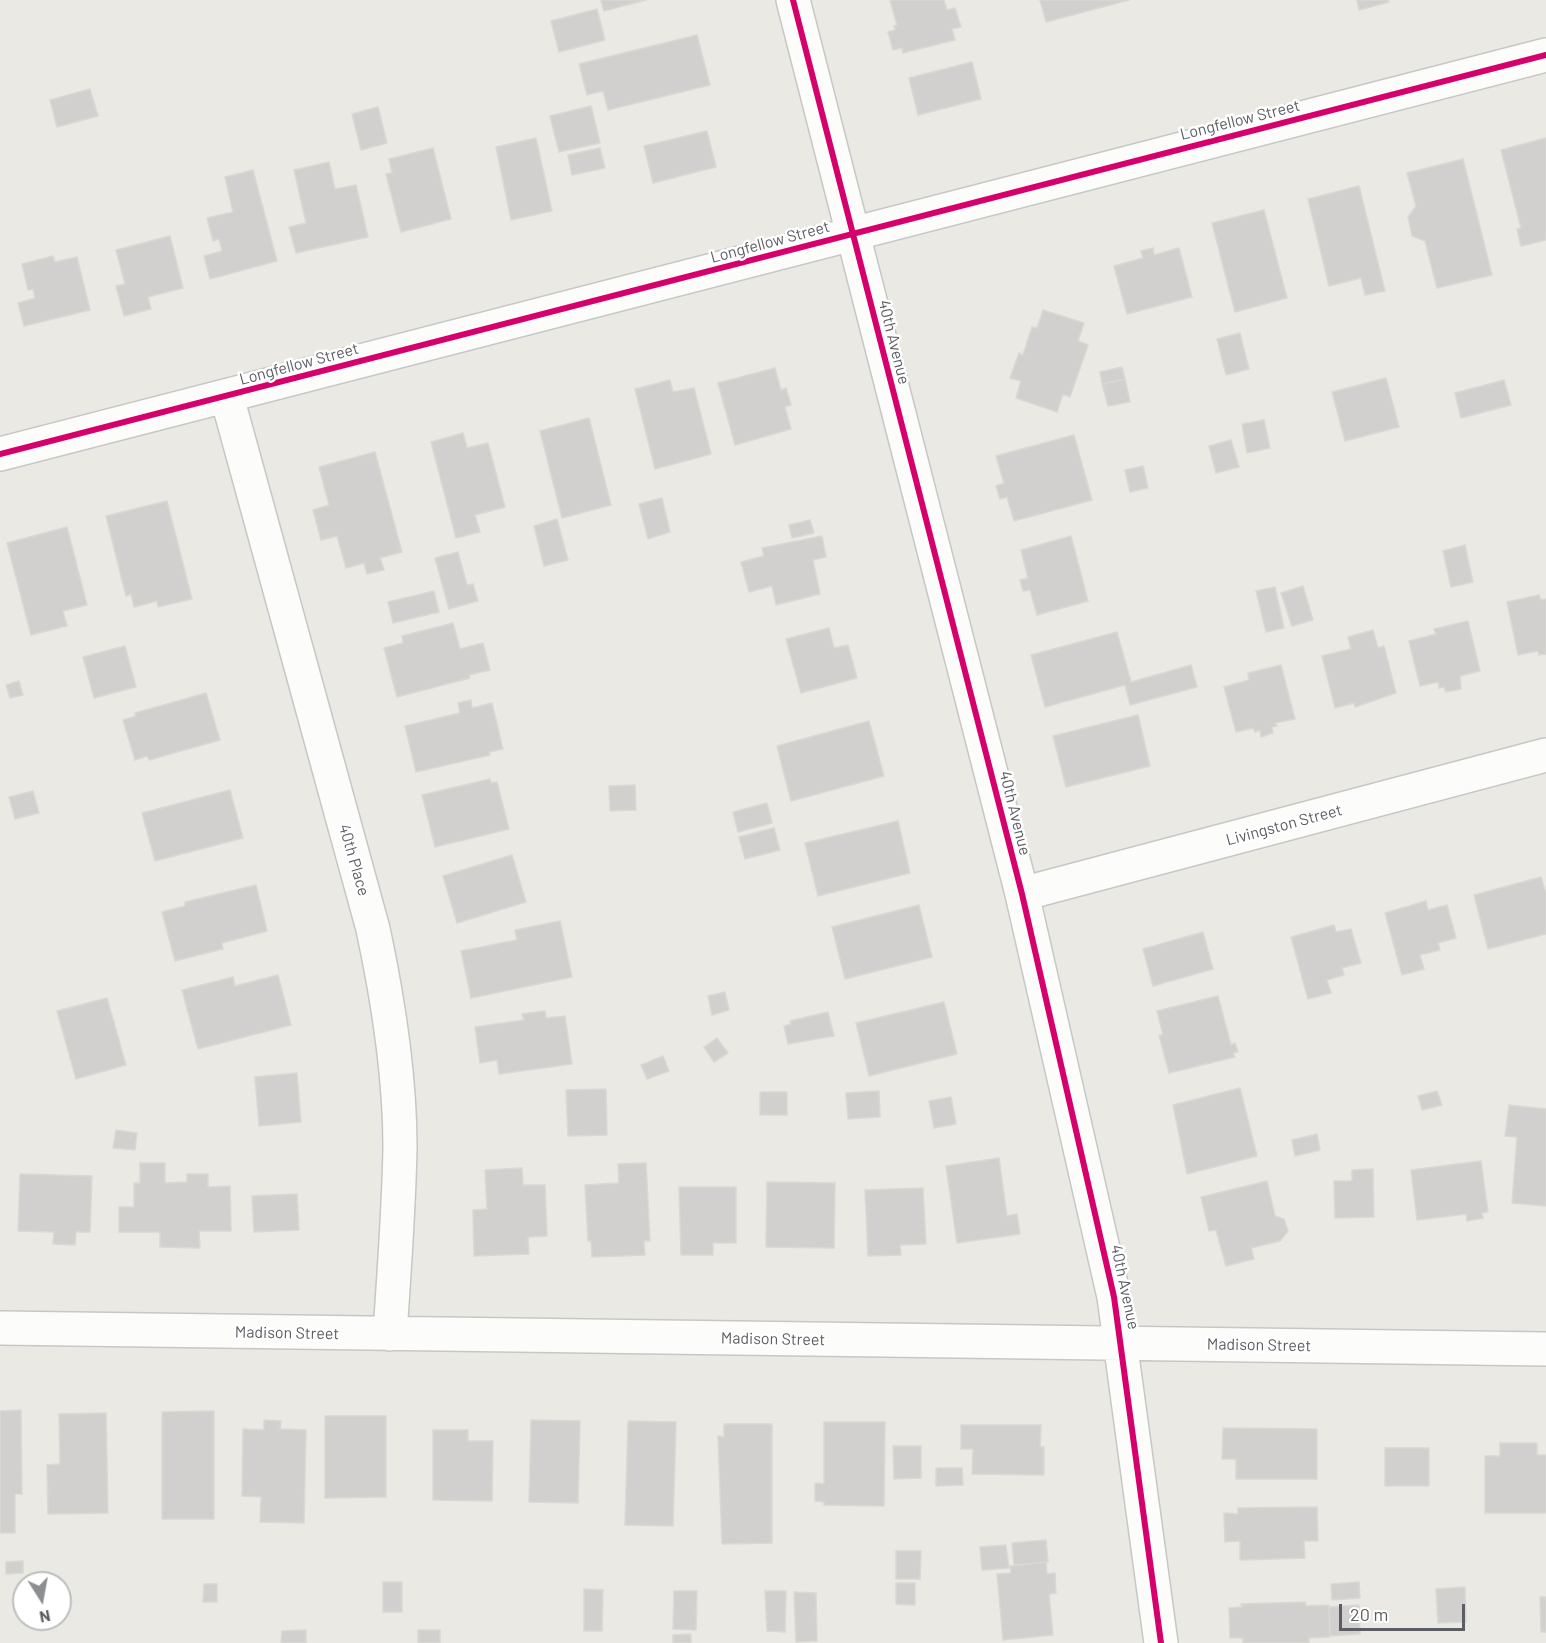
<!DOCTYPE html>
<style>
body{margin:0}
#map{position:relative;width:1546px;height:1643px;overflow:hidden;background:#eae9e4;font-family:Barlow,sans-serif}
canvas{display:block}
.north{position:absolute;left:12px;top:1571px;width:60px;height:60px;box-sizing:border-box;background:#fff;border:2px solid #bdbec0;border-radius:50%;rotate:169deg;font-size:16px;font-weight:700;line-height:24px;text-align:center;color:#5b5d62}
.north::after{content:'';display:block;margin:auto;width:21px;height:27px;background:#8d8e90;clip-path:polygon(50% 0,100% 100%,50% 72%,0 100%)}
.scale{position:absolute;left:1339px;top:1604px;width:126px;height:27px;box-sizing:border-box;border:3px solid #5b5d62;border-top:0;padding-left:8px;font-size:18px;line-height:21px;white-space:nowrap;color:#5b5d62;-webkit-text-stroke:4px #fff;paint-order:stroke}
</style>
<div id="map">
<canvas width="1546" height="1643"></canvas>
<div class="north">N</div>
<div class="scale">20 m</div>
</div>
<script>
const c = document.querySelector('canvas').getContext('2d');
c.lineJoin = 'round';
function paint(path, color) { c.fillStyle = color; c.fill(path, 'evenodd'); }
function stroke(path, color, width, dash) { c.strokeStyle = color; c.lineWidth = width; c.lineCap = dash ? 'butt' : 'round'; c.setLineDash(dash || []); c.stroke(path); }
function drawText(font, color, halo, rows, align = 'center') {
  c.font = font + ' Barlow,sans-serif'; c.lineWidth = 5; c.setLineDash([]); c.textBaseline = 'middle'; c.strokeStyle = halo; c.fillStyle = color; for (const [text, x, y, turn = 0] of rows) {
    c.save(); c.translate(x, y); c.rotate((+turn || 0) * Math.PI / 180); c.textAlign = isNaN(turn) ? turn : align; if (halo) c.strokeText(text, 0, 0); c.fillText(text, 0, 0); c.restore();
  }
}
const building = new Path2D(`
 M601,0h45l-42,11z
 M890,0h54l3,10 8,-2 6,19 -9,2 3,11 -52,13 -1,-5 -9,2 -5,-18 7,-2 -1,-4 3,-1z
 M1040,0h89l-83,22z
 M1357,0h31l1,2 -30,8z
 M597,9l8,31 -46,12 -8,-31z
 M697,35l13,50 -102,25 -5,-19 -16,4 -8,-31z
 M972,62l9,37 -63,16 -9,-37z
 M90,89l8,27 -41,11 -7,-27z
 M591,106l9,37 -41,9 -9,-36z
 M378,107l9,36 -26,7 -9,-36z
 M707,131l9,36 -63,16 -9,-37z
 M536,138l16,73 -41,9 -15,-73z
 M1546,138v102l-25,6 -4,-17 4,-1 -20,-78z
 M433,148l18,71 -50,13 -15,-58 6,-1 -3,-14z
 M600,148l5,20 -33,7 -4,-20z
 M1463,159l29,116 -55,13 -12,-47 -13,-5 -4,-19 8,-11 -9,-33z
 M329,162l6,27 21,-4 12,52 -72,16 -7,-26 17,-4 -12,-53z
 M253,170l24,91 -67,18 -6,-23 18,-5 -3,-12 -6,2 -6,-23 26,-6 -8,-35z
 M1359,186l26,105 -20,4 -4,-17 -32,8 -21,-87z
 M1264,210l23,88 -52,14 -23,-89z
 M170,236l13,52 -35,9 3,12 -27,7 -8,-30 9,-2 -9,-34z
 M1153,248l1,7 25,-7 13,49 -65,17 -13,-48 29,-8 -2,-7z
 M53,256l2,6 22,-5 13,53 -66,16 -6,-23 17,-5 -2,-9 -5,1 -6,-26z
 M1043,310l41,13 -6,18 10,4 -18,52 -7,-3 -6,18 -41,-14 5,-17 -11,-3 9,-25 4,2 9,-28 5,1z
 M1240,333l9,36 -23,6 -9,-36z
 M1122,367l3,12 -23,5 -2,-12z
 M775,368l6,22 5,-2 5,17 -6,2 6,22 -56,16 -17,-62z
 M1386,378l13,49 -54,14 -13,-49z
 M1125,379l5,23 -22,4 -6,-22z
 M670,380l3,12 21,-4 17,66 -56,15 -20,-80z
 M1504,380l7,25 -50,13 -6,-25z
 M589,418l22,87 -49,13 -22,-87z
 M1264,420l6,28 -23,5 -5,-29z
 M463,433l4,15 21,-5 17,64 -30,8 5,17 -24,6 -25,-96z
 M1074,435l18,65 -78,21 -7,-24 -7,2 -4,-13 8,-3 -8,-27z
 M1231,440l8,27 -23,6 -7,-27z
 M375,452l27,100 -22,6 4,12 -17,4 -3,-11 -18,5 -9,-32 -16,4 -8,-30 16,-5 -10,-38z
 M1143,466l5,22 -18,4 -5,-22z
 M662,498l8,34 -22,7 -9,-35z
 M167,501l25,98 -34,8 -1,-6 -23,6 -3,-13 -5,2 -20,-80z
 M557,519l11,41 -24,6 -10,-40z
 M810,520l4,13 -22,5 -3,-13z
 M67,527l20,78 -24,6 4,15 -36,9 -24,-92z
 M822,536l4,21 -13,3 7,34 -44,11 -4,-19 -23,6 -8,-30 23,-6 -2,-8z
 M1071,536l17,65 -51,14 -7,-25 -7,1 -3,-11 8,-2 -7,-28z
 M1465,545l8,37 -22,5 -8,-36z
 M458,552l9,33 6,-1 5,17 -29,8 -14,-51z
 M1303,586l10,34 -21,6 -11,-33z
 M1275,587l9,41 -18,4 -10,-41z
 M434,591l5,21 -46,11 -5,-21z
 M1539,595l2,5 5,-1v55l-7,1 -1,-4 -20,4 -11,-53z
 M1468,621l12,50 -20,5 1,13 -15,3 -2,-5 -5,1 -1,-6 -18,4 -11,-45 27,-7 -2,-5z
 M453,623l7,26 23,-6 7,27 -21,5 1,3 -73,19 -13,-49 19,-5 -1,-7z
 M829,628l5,20 14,-3 9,33 -56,15 -15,-54z
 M1373,630l5,18 6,-2 12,47 -41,14 -1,-4 -19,5 -13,-52 29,-7 -3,-12z
 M1117,632l14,50 60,-17 6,22 -67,18 -5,-20 -80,22 -14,-52z
 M125,646l11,41 -42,11 -11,-41z
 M1281,665l14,54 -20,4 2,3 -5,1 1,6 -12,4 -1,-7 -5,2 -2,-4 -17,4 -12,-45 25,-7 -1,-7z
 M19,681l4,14 -13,3 -4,-13z
 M206,693l14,47 -71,20 -2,-4 -12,4 -12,-40 13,-4 -1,-3z
 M471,700l1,8 20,-5 11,46 -14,3 1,3 -74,17 -11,-46 55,-13 -2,-10z
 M1138,715l12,51 -84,21 -13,-51z
 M869,721l15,55 -93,25 -14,-55z
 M490,779l1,4 6,-1 12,47 -74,18 -13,-52z
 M635,785l1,25 -26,1 -1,-25z
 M230,790l13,48 -88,23 -13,-48z
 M33,791l6,22 -24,6 -6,-22z
 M767,803l5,20 -34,9 -5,-20z
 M898,821l12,52 -92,23 -13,-53z
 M774,828l6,22 -35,9 -6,-22z
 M512,855l14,47 -69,21 -14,-47z
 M1541,877l5,16v41l-58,15 -14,-54z
 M256,885l11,46 -45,12 1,6 -48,12 -13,-49 23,-6v-4z
 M1426,901l2,9 19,-5 9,33 -18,5 2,7 -20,5 4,14 -22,6 -17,-62z
 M919,905l13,52 -87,22 -13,-52z
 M560,921l12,56 -101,21 -10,-47 56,-11 -2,-10z
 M1334,925l2,7 15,-3 10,34 -19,5 2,7 -17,5 4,13 -23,6 -17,-62z
 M1203,932l10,37 -60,17 -10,-37z
 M278,975l13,50 -93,24 -16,-59 51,-13 2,9z
 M725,992l4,18 -17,5 -4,-19z
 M1218,996l13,49 4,-2 3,9 -5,1 2,4 -66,16 -10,-38h4l-6,-24z
 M107,998l19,67 -50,14 -19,-68z
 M944,1002l13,52 -88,22 -13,-53z
 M545,1011l1,7 19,-2 7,48 -73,10 -2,-14 -17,3 -5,-36 49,-7 -2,-6z
 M828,1012l6,24 -46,8 -4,-18 7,-2 -1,-3z
 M717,1038l11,15 -14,9 -10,-15z
 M663,1056l6,15 -22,8 -6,-14z
 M297,1073l4,49 -42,4 -4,-49z
 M1240,1088l17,68 -70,18 -14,-69z
 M606,1089l1,46 -39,1 -2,-46z
 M879,1091l1,26 -32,2 -2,-26z
 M1437,1091l5,14 -20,5 -4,-14z
 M760,1092h27v23h-27z
 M951,1097l5,27 -22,4 -5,-27z
 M1509,1105l37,4v97l-34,-3 5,-66 -12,-1z
 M116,1130l21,3 -2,17 -22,-2z
 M1317,1134l3,16 -25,6 -3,-16z
 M999,1158l8,58 10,-2 3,20 -63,9 -11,-77z
 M1481,1161l7,51 -6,1 1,5 -16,3 -1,-7 -49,6 -6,-50z
 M140,1163h25v20l22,-1v-8h21v13l22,-1 1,45h-32l1,17 -40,-1v-15h-41v-25h15v-24h6z
 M646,1163l4,78h-6l1,14 -53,2 -1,-16h-3l-3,-56 34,-2 -1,-19z
 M522,1168l1,17h22l2,51 -19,1 1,17 -55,2 -1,-46 14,-1 -2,-39z
 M1373,1169l1,48 -39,1 -1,-37h18v-11z
 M20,1174l72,2 -2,56h-14l-1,13 -22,-1 1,-12 -36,-1z
 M1267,1181l8,35 9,3 4,12 -8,10 -29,7 3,11 -28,7 -10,-36 -7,1 -8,-34z
 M767,1182l68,1 -1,65 -68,-1z
 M679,1187h57v56h-23v12h-32z
 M923,1188l3,56 -26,1 1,10 -33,1 -3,-66z
 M297,1194l2,36 -45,2 -2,-36z
 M21,1410l1,84h-7v39h-15v-122z
 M214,1411v108h-52v-107z
 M106,1413l2,100 -60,1 -1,-49 13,-1 -1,-50z
 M325,1416h61v81l-61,1z
 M264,1420l17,1 -1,8 26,1 -2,93 -44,-1 1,-25 -19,-1 1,-67 21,1z
 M531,1420l49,1 -2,82 -49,-1z
 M628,1421l48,1 -3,104 -48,-1z
 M824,1422h61l-1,84 -60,-1v-3l-9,-1v-18l9,1z
 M724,1424h48v119l-50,1 -4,-108 6,1z
 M961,1425h80l-1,22h4v28l-72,-1 1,-25h-12z
 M1223,1428l94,1v50h-81v-20h-14z
 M433,1430h35v11h25l-1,60 -59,-1z
 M1500,1443h37v12h9v58h-61v-57h15z
 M893,1446h28v32l-27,1z
 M1385,1448h44v38h-44z
 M936,1468h26l1,17 -27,1z
 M1317,1507l1,34h-14l1,17 -65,2v-19l-15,1 -1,-29 14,1v-6z
 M1046,1540l2,22 -34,3 -2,-22z
 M1006,1545l3,23 -27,2 -2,-23z
 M896,1551h25l-1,28h-24z
 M23,1561v12l-17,1v-12z
 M1046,1562l1,12 8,-1 1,20 -7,1 4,41 -50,5 -6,-66 14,-1 -1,-7z
 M50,1578v5h-15v-4z
 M383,1582h19v30h-19z
 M1359,1582l1,16 -28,2 -1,-16z
 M896,1583h19v22l-19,-1z
 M204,1584h13v18h-14z
 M1465,1587l1,35 -28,1 -2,-34z
 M584,1589l19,1 -1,41h-18z
 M674,1591h23l-1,39 -23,-1z
 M765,1591h21l-1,41 -18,-1z
 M794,1592l22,1 1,48 -21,1z
 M1540,1597h6v35h-5z
 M1305,1602l1,4 23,-1 1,32 -21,1v5h-66v-5h-13l-1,-30 13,-1 -1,-3z
 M1359,1605l1,29 -30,2 -1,-29z
 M306,1630v13h-25l1,-12z
 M418,1630h22v13h-22z
 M691,1634v9h-18v-8z`);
paint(building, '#d1d0ce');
stroke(building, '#d9d8d4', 1.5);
const street = new Path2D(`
 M793,0l229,894 92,403 47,346
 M227,397l146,532c15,70 27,145 27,218 -1,62 -6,125 -10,187
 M0,454l1546,-399
 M1022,894l524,-139
 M0,1328l1546,21`);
stroke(street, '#c7c7c7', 36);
stroke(street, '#fcfcfb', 33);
stroke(new Path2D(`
 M793,0l229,894 92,403 47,346
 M0,454l1546,-399`), '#d6006c', 6);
drawText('16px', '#5b5d62', '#fff', [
 ["Longfellow Street",1240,120,-14],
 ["Longfellow Street",770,242,-15],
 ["40th Avenue",894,342,76],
 ["Longfellow Street",299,364,-15],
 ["40th Avenue",1015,813,76],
 ["Livingston Street",1284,825,-15],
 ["40th Place",354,860,74],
 ["40th Avenue",1125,1287,78],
 ["Madison Street",287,1333,1],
 ["Madison Street",773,1339,1],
 ["Madison Street",1259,1345,1]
]);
</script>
